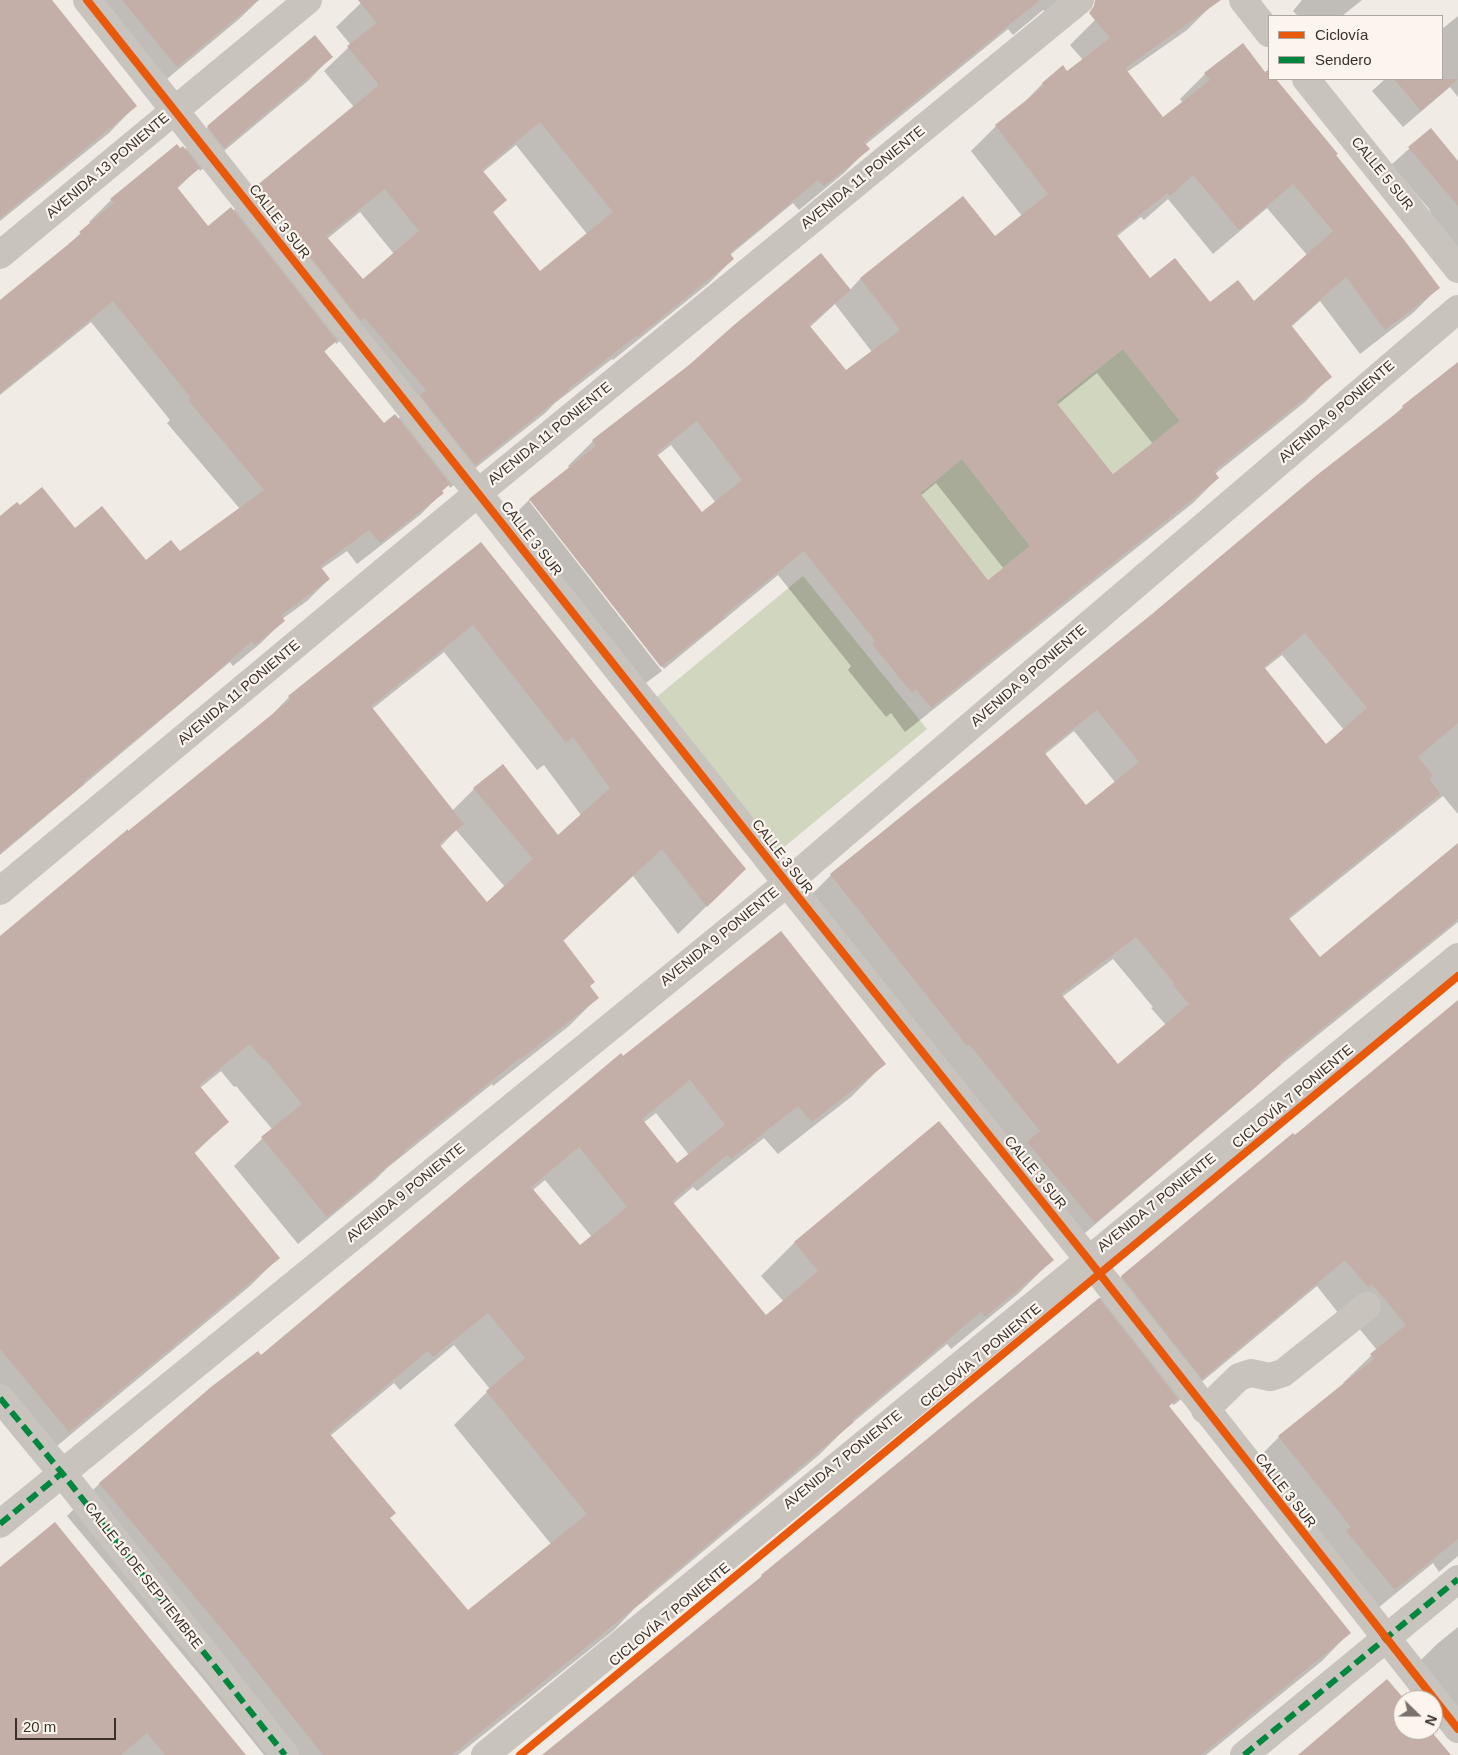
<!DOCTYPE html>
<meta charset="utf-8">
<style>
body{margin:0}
#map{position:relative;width:1458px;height:1755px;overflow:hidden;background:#f0ebe5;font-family:Helvetica,sans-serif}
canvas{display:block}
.legend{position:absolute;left:1268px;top:15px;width:175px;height:65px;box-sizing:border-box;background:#fbf5ee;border:1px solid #aea6a0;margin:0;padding:6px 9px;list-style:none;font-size:15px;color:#3b302b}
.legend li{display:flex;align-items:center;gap:10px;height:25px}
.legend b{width:25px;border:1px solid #aea6a0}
.north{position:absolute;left:1393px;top:1690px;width:50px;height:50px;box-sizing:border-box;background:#fbf5ee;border:1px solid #aea6a0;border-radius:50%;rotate:112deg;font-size:14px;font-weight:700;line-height:20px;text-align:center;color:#3b302b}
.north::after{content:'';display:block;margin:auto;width:18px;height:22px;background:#7a716c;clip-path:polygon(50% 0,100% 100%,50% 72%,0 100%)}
.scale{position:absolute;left:15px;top:1718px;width:101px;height:22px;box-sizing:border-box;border:2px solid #3b302b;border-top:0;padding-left:6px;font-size:15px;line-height:18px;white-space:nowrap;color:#3b302b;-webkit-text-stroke:4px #fbf5ee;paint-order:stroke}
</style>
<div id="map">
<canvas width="1458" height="1755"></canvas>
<ul class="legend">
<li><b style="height:6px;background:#e8590c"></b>Ciclovía</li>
<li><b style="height:6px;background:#00873e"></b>Sendero</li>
</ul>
<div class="north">N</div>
<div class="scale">20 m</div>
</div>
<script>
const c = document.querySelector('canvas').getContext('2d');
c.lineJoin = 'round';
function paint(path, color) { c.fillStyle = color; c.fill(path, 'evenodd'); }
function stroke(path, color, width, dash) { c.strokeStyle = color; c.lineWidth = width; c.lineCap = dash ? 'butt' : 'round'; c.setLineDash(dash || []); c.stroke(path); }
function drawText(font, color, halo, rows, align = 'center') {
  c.font = font + ' Helvetica,sans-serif'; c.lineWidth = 4.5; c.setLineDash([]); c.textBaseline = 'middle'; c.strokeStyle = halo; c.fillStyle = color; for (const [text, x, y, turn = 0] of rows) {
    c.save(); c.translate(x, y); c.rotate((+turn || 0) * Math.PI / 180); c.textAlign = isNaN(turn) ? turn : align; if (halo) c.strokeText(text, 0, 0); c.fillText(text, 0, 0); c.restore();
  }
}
paint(new Path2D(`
 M1123,349l57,72 -67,53 -57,-72z
 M962,459l68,87 -42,34 -68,-87z
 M803,576l124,153 -155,128 -124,-153z`), '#d1d6bf');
paint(new Path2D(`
 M0,0h50l85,106 -26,27 -109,88z
 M74,0h185l-21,20 -88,73z
 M364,0h709l-28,12 -2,-2 -30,25 -5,-6 -143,116 3,4 -24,24 -45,37 -6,-7 -63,52 3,4 -24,24 -96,77 -1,-1 -57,44 -11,11 -94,74 -2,-4 -7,8 1,1 -22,22 -63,49 -10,-13 -26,18 8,10 -22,22 -25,18 1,2 -22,22 -28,23 -3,-4 -230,193v-337l75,11 71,33 34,-9 60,-44 -73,-86 3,-3 -79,-98 -91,73v-94l61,-50 30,-27 -2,-2 22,-22 66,-54 3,4h4l24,-23 106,-90 17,20 -23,24 -108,90 -2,-3 -21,21 31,38 25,-16 23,-23 98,-81 -30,-36 27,-26 -15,-18zM516,145l71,89 -47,39 -48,-60 14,-13 -23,-28zM360,212l34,42 -31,27 -36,-42zM335,341l1,3 4,-3 62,74 -4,4 -14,5 -61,-71z
 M1124,0h85l3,5 -25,25 -60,42 36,46 20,-15 -3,-4 25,-25h60l3,-2 1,7h5l62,75 -2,2 104,132 -25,25 -53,41 -40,-53 -29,26 39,50 -25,25 -90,72 3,4 -25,25 -288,229 -14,-19 -5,4 -38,-47 3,-4 -73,-91 -114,94 -132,-168h-3l133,170 -27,20 -131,-166 25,-25 41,-32 -2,-2 25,-25 97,-75 160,-76 10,-11 103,-82 32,40 27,-21 -51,-65 25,-25 22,-17 24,-25 21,-17 4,5 16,-12 -13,-15 25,-25zM1168,199l45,55 54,-46 40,47 -53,47 -45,2 -59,-24 -34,-43 25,-20 3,3zM835,304l37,48 -26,20 -37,-44zM1097,373l56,71 -40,32 -56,-71zM671,445l45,58 -14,11 -45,-58zM936,483l68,86 -16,13 -68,-86z
 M1302,0h60l-20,16h-44l-5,-5z
 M1458,16v81l-8,-10 -47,40 -31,-36 13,-12h57v-50z
 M1430,130l27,31 1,-1v93l-31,-40 3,-3 -39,-45z
 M1458,364v450l-15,-18 -155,124 32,39 138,-114v77l-186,150 -16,15 -185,158 -263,-347 23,-23 366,-296 190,-157 16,-15zM1282,655l62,75 -18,16 -62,-77zM1074,731l41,51 -30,25 -41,-52zM1113,959l40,48 -2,1 15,17 -48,41 -56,-69z
 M481,544l235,353 -38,37 -45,-58 -71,66 27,44 9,11 -29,29 -76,60 -1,-2 -105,84 -12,12 -77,64 -64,-78 38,-37 -36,-43 -2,1 -13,-16 -21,17 27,34 -33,32 84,104 -28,28 -210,174 -40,-49v-474l263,-213 26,-27zM444,652l93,118 7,-5 37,50 -24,21 -54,-70 -29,23 -22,22 -80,-102zM456,830l49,57 -18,17 -47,-57z
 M1458,1002v554l-19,16 -6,-9 -66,54 -115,-153 27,-27 65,-53 -1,-1 34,-33 -33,-40 -5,4 -22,-28 -143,119 -2,-2 -4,4 180,227 -26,27 -116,94h-662l207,-168 11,-11 337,-277 23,-23z
 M623,1058l261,6 -33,33 -73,57 -14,-16 -67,53 -4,-4 -20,17 93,113 18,-15 -23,-26 33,-33 144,-120 114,137 -33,33 -68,56 -4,-5 -102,85 -26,26 -184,153 -21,22 -156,125h-194l-60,-75 -137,-164 33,-33 161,-126zM656,1113l33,42 -12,9 -34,-41zM545,1180l47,57 -12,10 -47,-57zM454,1345l36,44 -36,36 97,119 -84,68 -78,-94 -59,-82 64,-53 6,7z
 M0,1570l244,185h-244z
 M1458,1627v99l-46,-57 25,-25z`), '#0003');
paint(new Path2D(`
 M0,0h52l85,106 -137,112z
 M122,0h136l-81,67z
 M358,0h682l-176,142 6,7 -46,37 -6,-6 -88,73 4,6 -97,78 -1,-1 -68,53 1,1 -94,75 -55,-70 6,-5 -61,-72 -4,3 -106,-134 124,-102 -32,-39 30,-23zM540,122l73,90 -73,59 -47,-59 14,-12 -25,-30zM385,189l34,42 -56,48 -37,-43z
 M1095,0h126l-96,68 38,49 47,-37 -6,-7 39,-30 22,29 3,-2 1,1v8h7l62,75 -2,1 69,86 35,47 -55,42 -39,-53 -55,48 41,52 -118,94 5,7 -288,230 -15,-19 -4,4 -40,-49 3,-3 -71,-90 -81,65 1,2 -63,49 -132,-168 67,-53 -4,-6 97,-75 45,-40 87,-72 30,37 -42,35 37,45 54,-40 -40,-52 103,-82 32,40 53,-42 -53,-69 49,-39 -2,-3 21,-18 4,6 43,-33 -21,-25 5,-7zM1193,175l46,55 54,-46 40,47 -79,70 -16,-21 -28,22 -35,-44 -25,20 -34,-44 51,-41 3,3zM1123,349l57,72 -67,53 -57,-72zM697,421l45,59 -40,32 -46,-59zM962,459l68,87 -42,34 -68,-87z
 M315,35l18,22 -109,91 -17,-22z
 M1394,79h64l-37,32z
 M1431,128l27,33v45l-50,-59z
 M177,144l3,4 3,-2 17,22 -23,19 31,39 23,-19 106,134 -13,10 60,72 11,-9 55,70 -8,7 2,2 -64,50 -11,-13 -49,36 10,13 -49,36 4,6 -30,24 -3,-4 -63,55 -106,86 1,2 -84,69v-337l17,-14 3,3 22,-18 33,41 27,-22 44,54 25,-20 9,11 84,-61 -76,-90 3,-2 -78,-97 -113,92v-93l81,-66 -2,-2 35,-29 -4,-4z
 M1458,362v361l-40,34 15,18 -4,4 12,15 -153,123 32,40 138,-114v76l-179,144 2,2 -186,158 -68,-81 13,-11 -71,-87 -2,2 -137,-172 322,-260 165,-139 86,-67 -1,-2zM1305,633l62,75 -41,36 -62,-77zM1097,710l42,52 -53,43 -42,-53zM1136,937l38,46 -1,2 16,19 -71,60 -57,-70z
 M481,542l116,145 149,182 -39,38 -45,-58 -99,91 32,42 -5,4 9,12 -77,60 -1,-1 -117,94 1,1 -78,65 -66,-80 41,-33 -37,-45 -2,1 -13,-16 -51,41 30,37 -35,30 86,106 -211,174 -69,-83v-413l128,-107v2l163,-132 -3,-3zM473,625l93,118 7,-6 37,51 -52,47 -55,-71 -30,24 60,71 -46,43 -48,-58 25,-20 -93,-118z
 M781,931l105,133 -74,58 -14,-16 -67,53 -4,-4 -55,46 94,114 52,-44 -24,-29 145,-121 115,139 -69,57 -4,-5 -129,108 2,2 -207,173 1,2 -196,158h-129l-86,-108 -138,-164 112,-96 47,-36 3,4 360,-302 2,3zM690,1080l35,45 -48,38 -35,-44zM579,1147l48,60 -47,38 -49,-58zM488,1313l37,45 -39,33 101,123 -119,96 -78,-92 6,-5 -67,-80 99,-82 5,6z
 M1458,1000v539l-63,51 -49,-59 5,-4 -73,-91 96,-77 -4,-5 36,-29 -34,-41 -4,3 -23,-27 -143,119 -81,-103 172,-143 2,2z
 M1099,1298l79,101 -9,7 182,227 -150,122h-659l220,-179 -1,-1z
 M55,1522l96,118 95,115h-81l-18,-22 -26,22h-121v-188z
 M1387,1679l18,21h-2v30h27l21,25h-153z`), '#c3afa7');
stroke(new Path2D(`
 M87,0l700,883 301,376 370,470
 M1243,0l26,33
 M1306,79l152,190
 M0,255l308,-255
 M0,891l478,-398 602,-493
 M0,1398l62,75 223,282
 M1205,1410l34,-33 12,-4 19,4 13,-4 84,-67
 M0,1524l787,-641 671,-574
 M485,1755l973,-798
 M1244,1755l214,-176`), '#c9c3be', 28);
stroke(new Path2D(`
 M0,1398l62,75 223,282
 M0,1524l62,-51
 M1244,1755l214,-176`), '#00873e', 6, [12, 6]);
stroke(new Path2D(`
 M87,0l700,883 301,376 370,470
 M520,1755l938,-779`), '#e8590c', 8);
drawText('14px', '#3b302b', '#fbf5ee', [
 ["AVENIDA 13 PONIENTE",108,166,-40],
 ["CALLE 5 SUR",1382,174,51],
 ["AVENIDA 11 PONIENTE",863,178,-39],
 ["CALLE 3 SUR",279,222,52],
 ["AVENIDA 9 PONIENTE",1337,412,-41],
 ["AVENIDA 11 PONIENTE",550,434,-39],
 ["CALLE 3 SUR",531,539,52],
 ["AVENIDA 9 PONIENTE",1029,676,-41],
 ["AVENIDA 11 PONIENTE",239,693,-40],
 ["CALLE 3 SUR",782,857,52],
 ["AVENIDA 9 PONIENTE",720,937,-39],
 ["CICLOVÍA 7 PONIENTE",1293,1097,-40],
 ["CALLE 3 SUR",1035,1173,51],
 ["AVENIDA 9 PONIENTE",406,1193,-39],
 ["AVENIDA 7 PONIENTE",1157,1203,-39],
 ["CICLOVÍA 7 PONIENTE",981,1356,-40],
 ["AVENIDA 7 PONIENTE",843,1460,-39],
 ["CALLE 3 SUR",1285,1491,52],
 ["CALLE 16 DE SEPTIEMBRE",143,1576,52],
 ["CICLOVÍA 7 PONIENTE",670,1615,-40]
]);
</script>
